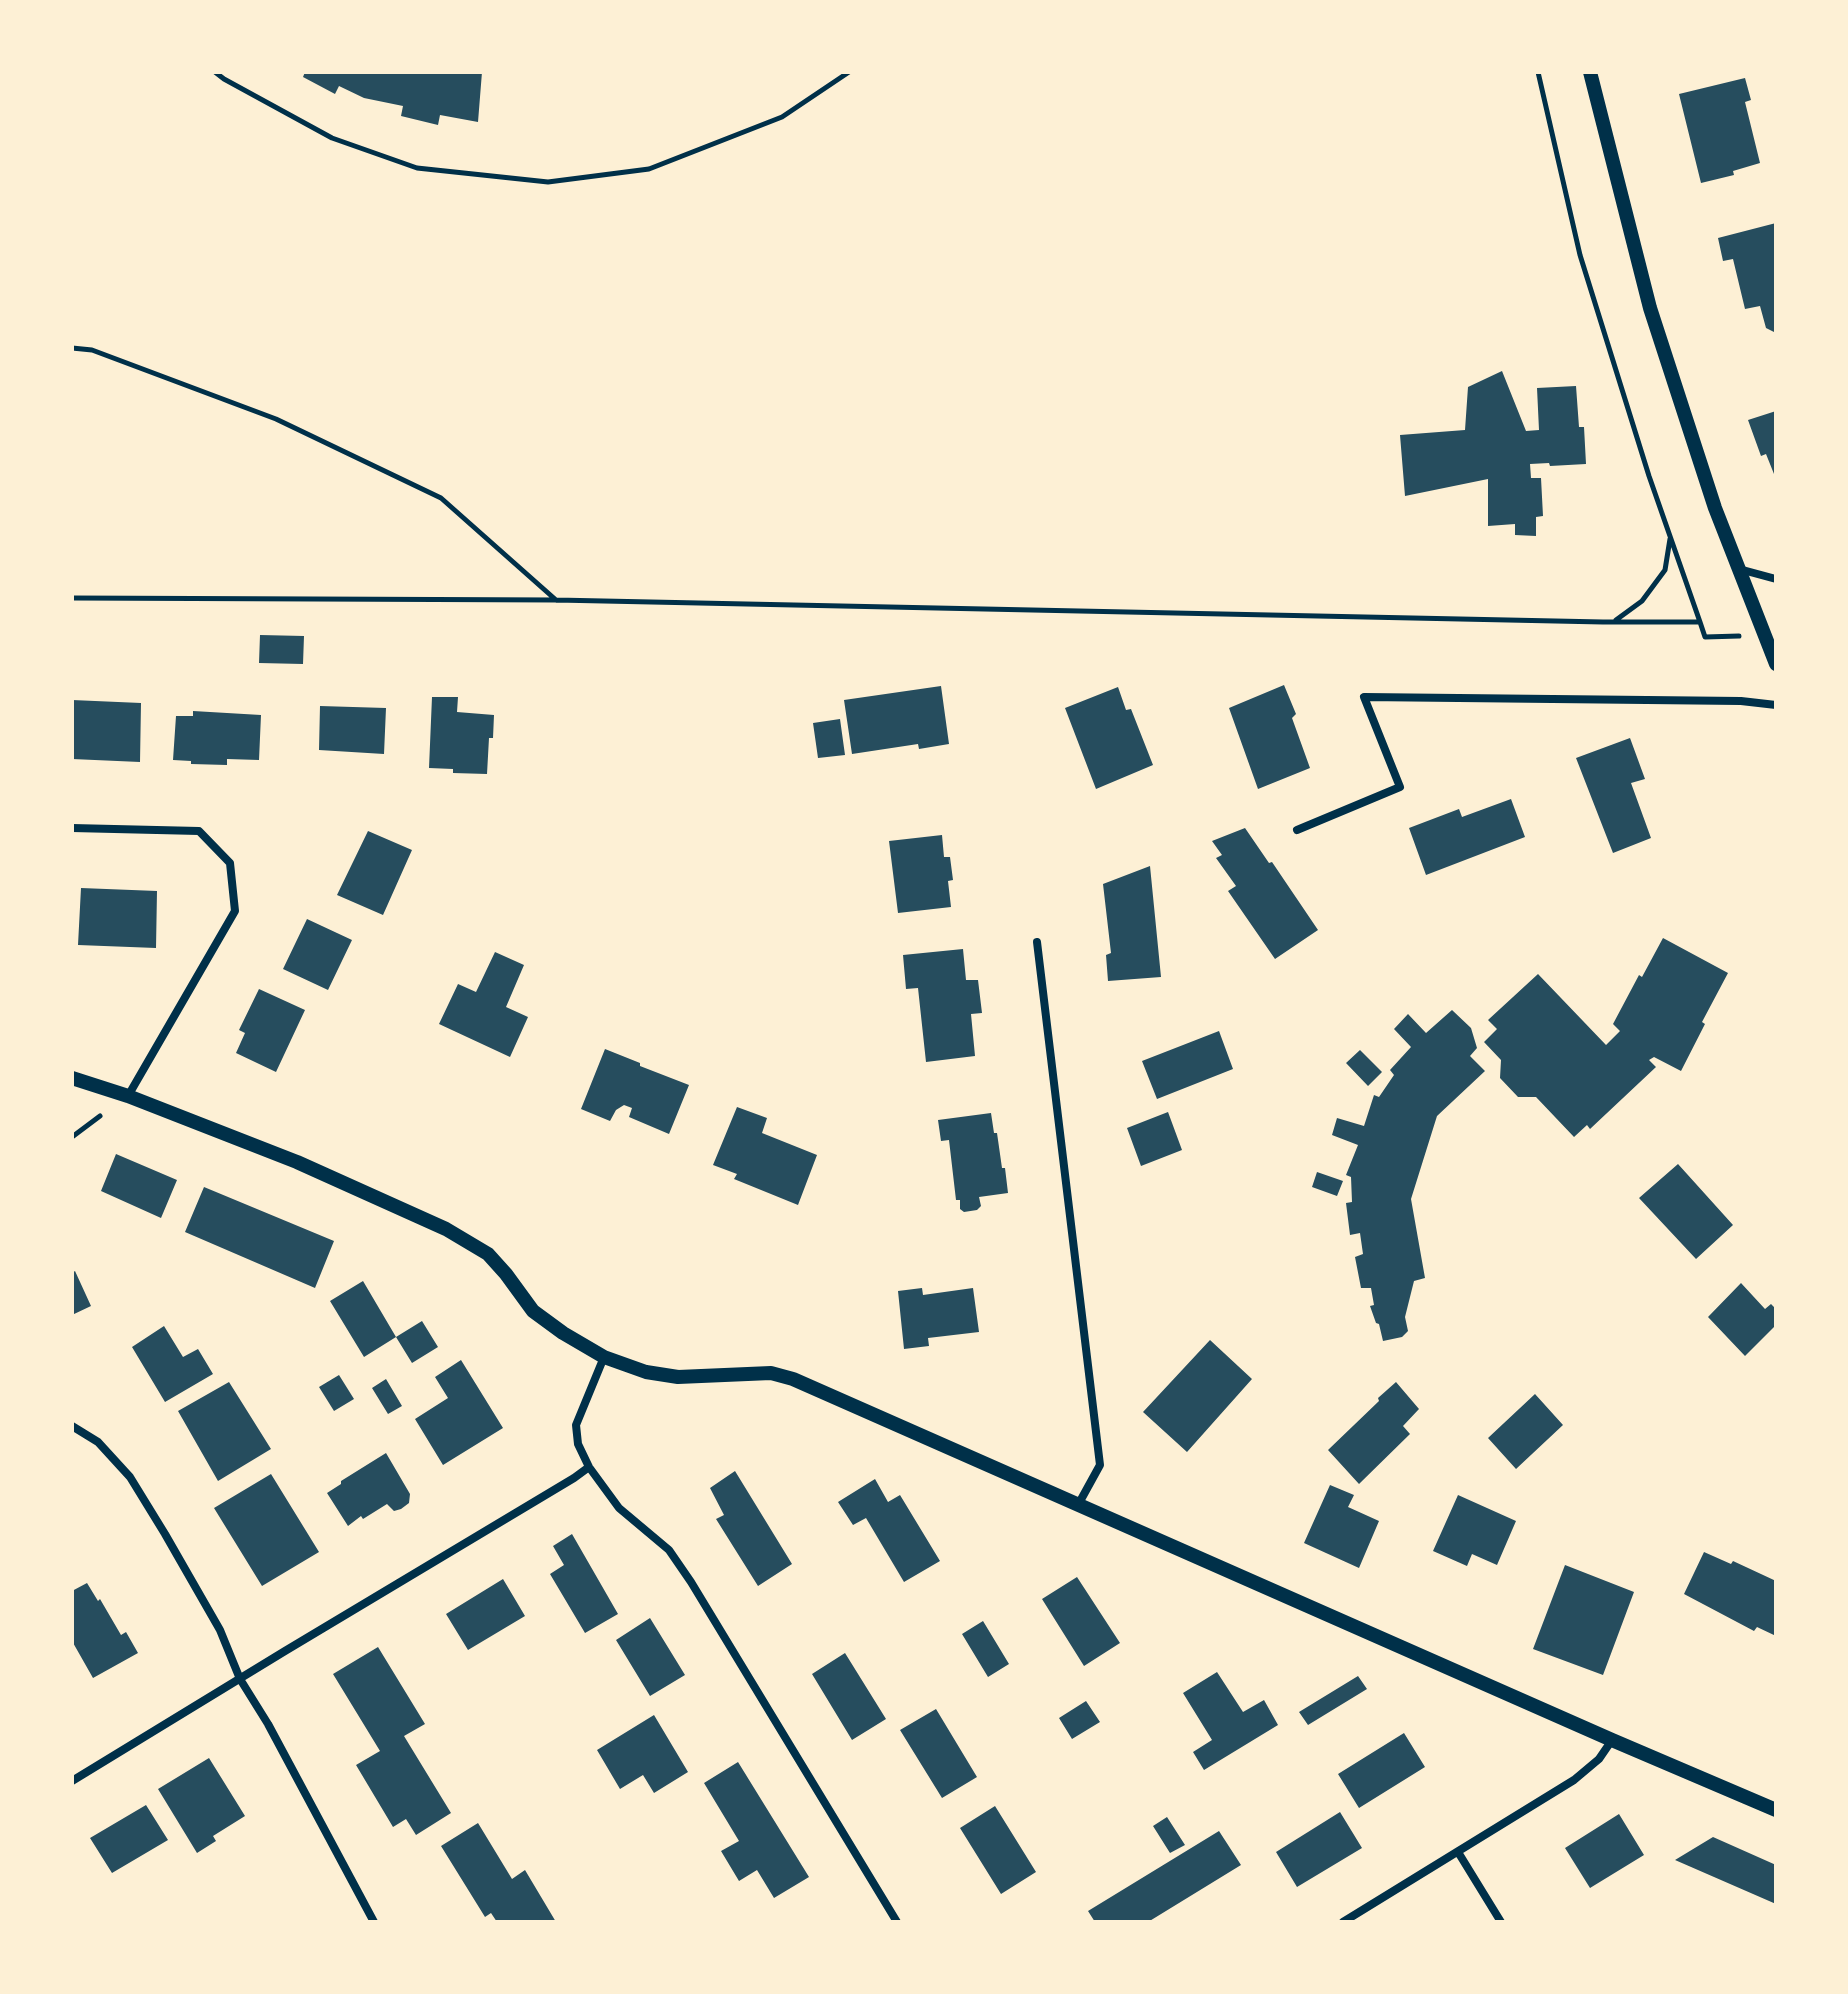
<!DOCTYPE html>
<style>
body{margin:0}
#map{position:relative;width:1848px;height:1994px;overflow:hidden;background:#fdf0d5;font-family:"Work Sans",sans-serif}
canvas{display:block}
.frame{position:absolute;inset:0;border:74px solid #fdf0d5;pointer-events:none}
</style>
<div id="map">
<canvas width="1848" height="1994"></canvas>
<div class="frame"></div>
</div>
<script>
const c = document.querySelector('canvas').getContext('2d');
c.lineJoin = 'round';
function paint(path, color) { c.fillStyle = color; c.fill(path, 'evenodd'); }
function stroke(path, color, width, dash) { c.strokeStyle = color; c.lineWidth = width; c.lineCap = dash ? 'butt' : 'round'; c.setLineDash(dash || []); c.stroke(path); }
paint(new Path2D(`
 M305,72h177l-4,50 -38,-7 -2,10 -37,-9 2,-10 -39,-8 -25,-12 -4,8 -32,-17z
 M1745,78l6,22 -6,2 15,61 -27,8 1,4 -33,8 -22,-89z
 M1776,223v109h-2l-8,-4 -6,-22 -15,3 -12,-50 -10,2 -5,-23z
 M1502,371l24,60 13,-1 -2,-42 39,-2 3,41h5l2,37 -36,2 -1,-3 -19,1 1,14h10l2,38 -7,1v19l-21,-1v-11l-27,2v-47l-83,17 -5,-61 65,-5 3,-43z
 M1776,411v68l-10,-25 -5,2 -13,-36z
 M260,635l44,1 -1,28 -44,-1z
 M1284,685l12,29 -4,4 18,50 -52,21 -29,-81z
 M941,686l8,58 -30,5 -1,-5 -66,10 -8,-54z
 M1118,687l8,23 5,-1 22,56 -57,24 -31,-81z
 M432,697h26l-1,15 37,3 -1,23h-4l-2,36 -34,-1v-4l-24,-1z
 M72,700l69,3 -1,59 -68,-3z
 M320,706l66,2 -2,46 -65,-4z
 M193,711l68,4 -2,45 -32,-1v6l-36,-1v-3l-18,-1 3,-44h17z
 M840,719l5,36 -27,3 -5,-35z
 M1630,738l15,41 -14,4 20,55 -38,15 -37,-95z
 M1511,799l14,38 -99,38 -17,-47 50,-19 3,8z
 M1245,828l24,35 3,-1 46,68 -43,29 -47,-68 8,-5 -20,-28 6,-3 -10,-14z
 M368,831l44,19 -29,65 -46,-20z
 M942,835l2,22h6l3,23 -5,1 3,26 -53,6 -9,-72z
 M1150,866l11,111 -53,4 -2,-26 5,-2 -8,-69z
 M81,888l76,3 -1,57 -78,-3z
 M307,919l45,21 -24,50 -45,-21z
 M1663,938l65,35 -26,49 3,2 -24,47 -27,-14 -5,3 7,7 -66,62 -3,-4 -13,12 -38,-40h-18l-18,-19 1,-18 -17,-18 13,-13 -9,-9 50,-46 68,71 14,-14 -7,-7 26,-49 3,2z
 M963,949l3,31h12l4,33 -11,1 4,42 -49,6 -8,-74 -12,1 -3,-34z
 M495,952l29,13 -18,42 22,10 -18,40 -71,-33 19,-40 18,8z
 M259,989l46,21 -29,62 -40,-19 9,-20 -6,-3z
 M1452,1010l19,18 6,20 -7,8 15,15 -48,45 -26,83 14,79 -11,3 -9,36 3,14 -6,6 -19,4 -4,-17 -3,-1 -6,-17 4,-1 -3,-17h-10l-6,-31 8,-3 -3,-21 -10,2 -4,-32 6,-1 -1,-25 -5,-2 12,-30 -26,-10 5,-17 27,8 10,-31 5,2 15,-22 -4,-5 21,-23 -17,-18 14,-15 18,19z
 M1219,1031l14,38 -76,30 -15,-38z
 M605,1049l35,14v3l49,19 -20,49 -40,-17 3,-9 -8,-3 -8,5 -6,11 -29,-12z
 M1360,1050l22,22 -14,14 -22,-23z
 M737,1107l30,11 -5,15 55,22 -19,50 -64,-26 3,-5 -24,-9z
 M1168,1112l14,38 -41,16 -14,-38z
 M991,1113l3,20h3l5,35h3l3,25 -29,4 2,9 -4,4 -13,2 -4,-3v-9h-4l-7,-60 -8,1 -3,-21z
 M116,1154l61,26 -16,38 -60,-27z
 M1678,1164l55,61 -37,34 -57,-61z
 M1317,1172l26,9 -6,15 -25,-9z
 M204,1187l130,54 -19,47 -130,-56z
 M75,1271l16,35 -19,9v-42z
 M363,1281l33,56 26,-16 16,26 -26,16 -16,-26 -32,20 -34,-56z
 M1741,1283l24,26 6,-5 5,5v16l-31,31 -37,-39z
 M922,1288l1,7 50,-7 6,44 -51,6 1,8 -25,3 -6,-58z
 M164,1326l19,31 15,-8 15,25 -48,28 -33,-55z
 M1210,1340l42,39 -65,73 -44,-40z
 M461,1360l42,68 -60,37 -28,-46 33,-21 -13,-21z
 M339,1375l15,24 -20,12 -15,-24z
 M386,1379l16,27 -14,8 -16,-26z
 M229,1382l42,67 -53,32 -40,-70z
 M1396,1382l23,27 -16,17 7,8 -51,50 -31,-34 51,-49 -1,-3z
 M1535,1394l28,31 -47,44 -28,-31z
 M386,1453l24,41 -1,9 -8,6 -7,2 -7,-7 -24,15 -2,-3 -13,10 -21,-33 14,-9v-3z
 M735,1471l57,93 -34,22 -42,-67 8,-4 -14,-27z
 M271,1474l48,78 -57,34 -48,-78z
 M875,1479l13,23 12,-7 40,66 -36,21 -38,-64 -13,7 -15,-23z
 M1330,1485l24,10 -6,12 31,14 -20,47 -55,-25z
 M1458,1495l58,26 -19,44 -25,-11 -5,12 -34,-15z
 M572,1534l46,80 -33,19 -35,-59 14,-9 -11,-19z
 M1704,1552l27,12 2,-3 43,20v55l-19,-9 -3,4 -70,-37z
 M1565,1565l69,27 -31,83 -70,-26z
 M1077,1577l43,66 -36,23 -42,-67z
 M503,1579l22,37 -57,34 -22,-36z
 M87,1583l11,18 2,-2 21,36 5,-3 12,21 -45,25 -21,-37v-50z
 M650,1618l35,57 -35,21 -34,-56z
 M983,1621l26,43 -21,13 -26,-43z
 M378,1647l47,77 -21,12 47,77 -35,22 -10,-16 -13,8 -37,-62 24,-14 -47,-77z
 M845,1653l41,66 -34,21 -40,-66z
 M1217,1672l26,40 21,-12 14,25 -74,45 -11,-18 19,-12 -29,-47z
 M1358,1676l9,13 -59,36 -9,-13z
 M1086,1701l14,21 -28,17 -13,-21z
 M936,1709l41,68 -35,21 -42,-68z
 M654,1715l34,57 -34,21 -11,-18 -23,14 -23,-39z
 M1404,1733l21,34 -66,41 -21,-34z
 M209,1758l36,58 -32,20 3,5 -19,12 -39,-64z
 M738,1762l71,115 -35,21 -17,-28 -18,11 -18,-30 18,-10 -35,-58z
 M146,1805l22,35 -56,33 -22,-35z
 M995,1806l41,66 -35,22 -41,-66z
 M1340,1812l22,36 -65,39 -21,-35z
 M1619,1814l25,41 -54,33 -25,-40z
 M1167,1817l18,28 -15,8 -17,-27z
 M478,1823l34,56 13,-9 31,52h-59l-6,-9 -6,4 -44,-71z
 M1219,1831l22,34 -93,57h-53l-7,-11z
 M1713,1837l63,28v39l-101,-44z`), '#264d5e');
stroke(new Path2D(`
 M215,72l9,7 108,59 85,30 131,14 101,-13 133,-52 67,-45
 M1538,72l42,183 69,221 51,146
 M72,348l20,2 184,69 165,79 115,102
 M72,598l484,2 1047,22h97l5,15 34,-1
 M1616,620l26,-19 23,-31 5,-31
 M72,1137l28,-21`), '#003049', 5);
stroke(new Path2D(`
 M1739,569l37,10
 M72,828l127,3 31,32 5,48 -107,185
 M1297,830l103,-43 -36,-90 377,4 35,4
 M1037,942l63,523 -22,40
 M604,1357l-28,68 2,19 11,23 30,41 50,42 22,32 206,340
 M72,1426l26,16 32,35 35,57 55,96 20,49 28,45 106,198
 M72,1781l213,-130 289,-173 15,-11
 M1458,1852l43,70
 M1343,1922l231,-142 25,-21 13,-19`), '#003049', 8);
stroke(new Path2D(`
 M1590,72l60,236 65,200 61,156
 M72,1078l56,18 169,66 149,67 42,25 18,20 27,37 30,22 41,24 42,15 32,5 93,-4 22,6 819,361 164,70`), '#003049', 14);
</script>
